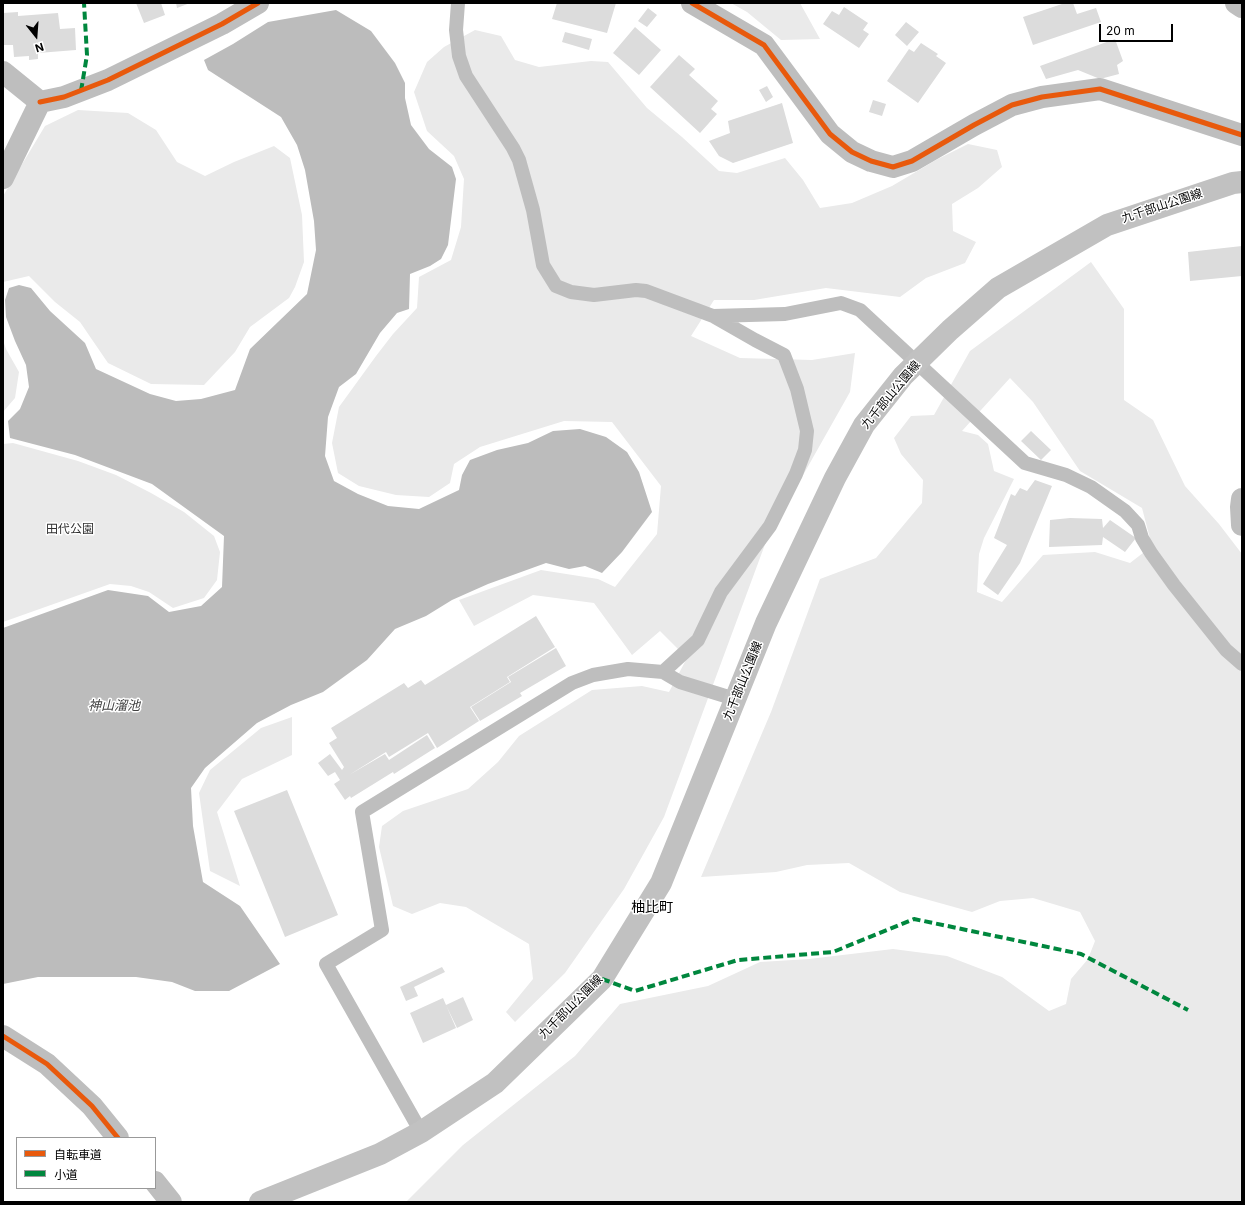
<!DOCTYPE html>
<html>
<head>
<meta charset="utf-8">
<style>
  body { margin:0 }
  #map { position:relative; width:1245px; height:1205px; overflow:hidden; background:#fff; font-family:Inter,"Noto Sans JP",sans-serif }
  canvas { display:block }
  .frame { position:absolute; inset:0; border:4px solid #000; pointer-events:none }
  .legend { position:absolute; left:16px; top:1137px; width:140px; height:52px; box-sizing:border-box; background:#fff; border:1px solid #999; margin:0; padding:5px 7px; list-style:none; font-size:12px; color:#000 }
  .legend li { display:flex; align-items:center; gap:8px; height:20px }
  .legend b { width:20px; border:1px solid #999 }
  .north { position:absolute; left:16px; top:16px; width:40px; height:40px; -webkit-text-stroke:3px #fff; paint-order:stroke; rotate:163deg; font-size:11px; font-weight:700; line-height:16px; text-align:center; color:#000 }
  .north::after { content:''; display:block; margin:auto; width:14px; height:18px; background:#000; clip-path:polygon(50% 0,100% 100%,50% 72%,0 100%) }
  .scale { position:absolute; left:1099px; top:24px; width:74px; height:18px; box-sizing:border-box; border:2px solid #000; border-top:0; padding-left:5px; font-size:12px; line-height:14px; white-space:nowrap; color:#000; -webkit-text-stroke:3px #fff; paint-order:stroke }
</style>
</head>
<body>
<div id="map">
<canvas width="1245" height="1205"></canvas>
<div class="frame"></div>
<ul class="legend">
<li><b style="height:5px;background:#e8590c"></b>自転車道</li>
<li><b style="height:5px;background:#00873e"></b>小道</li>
</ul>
<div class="north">N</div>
<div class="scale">20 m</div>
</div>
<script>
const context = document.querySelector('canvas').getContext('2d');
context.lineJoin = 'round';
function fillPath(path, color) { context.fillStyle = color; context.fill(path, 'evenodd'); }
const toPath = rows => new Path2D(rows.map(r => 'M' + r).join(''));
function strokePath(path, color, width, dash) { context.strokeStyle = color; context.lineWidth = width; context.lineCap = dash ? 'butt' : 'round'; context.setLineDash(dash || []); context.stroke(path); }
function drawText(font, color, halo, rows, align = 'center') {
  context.font = font + ' Inter,"Noto Sans JP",sans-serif'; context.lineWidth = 3; context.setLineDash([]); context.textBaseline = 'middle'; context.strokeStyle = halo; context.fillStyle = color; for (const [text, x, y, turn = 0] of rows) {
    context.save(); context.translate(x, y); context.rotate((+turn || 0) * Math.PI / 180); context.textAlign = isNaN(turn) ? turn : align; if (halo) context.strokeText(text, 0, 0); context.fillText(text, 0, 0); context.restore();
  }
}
fillPath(toPath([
  [731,3,800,3,820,39,781,40,747,12],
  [475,30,501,36,515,60,539,67,591,61,608,62,647,108,682,137,719,171,737,173,785,158,803,180,820,208,852,203,892,186,936,160,968,144,997,150,1002,167,978,188,952,204,953,231,976,242,965,263,926,278,900,297,826,288,754,300,714,300,691,336,740,358,812,360,855,353,850,392,767,539,664,817,624,889,565,973,515,1022,506,1012,533,979,529,944,466,907,440,903,412,914,393,906,379,847,382,826,403,811,468,789,498,762,519,736,592,690,642,686,669,692,687,658,660,631,632,655,594,603,533,595,474,626,459,600,541,570,598,579,615,587,657,534,661,486,612,422,564,421,480,447,454,464,450,483,429,497,396,495,359,486,338,473,332,443,339,407,376,356,393,334,417,308,419,277,451,260,461,227,464,179,454,156,427,131,414,92,427,62,444,47],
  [78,110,128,113,156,130,177,162,205,176,234,162,274,146,290,158,302,215,304,262,295,287,289,298,250,327,235,352,204,385,151,384,108,363,80,322,55,302,29,276,3,282,3,196,45,126],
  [1091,262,1124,309,1124,400,1153,420,1185,486,1219,524,1242,554,1242,1202,406,1202,463,1145,575,1056,620,1004,708,986,760,962,809,959,893,949,947,956,1002,977,1049,1011,1066,1004,1071,979,1088,959,1095,941,1080,912,1033,898,1000,901,972,912,900,892,849,863,807,865,776,872,701,877,771,712,820,579,876,558,922,503,923,480,901,454,894,438,911,416,934,415,970,351],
  [1010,378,1033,402,1080,471,1142,508,1152,546,1130,563,1095,552,1043,555,1002,602,977,592,979,554,984,538,1014,479,994,471,988,444,978,435,962,431],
  [3,340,6,349,19,372,15,398,3,412],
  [13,443,78,461,116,475,151,493,184,512,214,536,220,552,217,580,204,598,173,608,149,592,131,586,110,584,3,622,3,444],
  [292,717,292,755,242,779,217,812,240,886,210,871,199,793,210,770,261,728]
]), '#eaeaea');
fillPath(toPath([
  [336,10,371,31,395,63,405,83,405,98,411,125,429,149,452,167,456,179,448,245,441,259,430,266,410,274,409,309,397,313,380,333,356,374,339,387,328,417,325,456,334,481,358,494,388,506,419,509,459,490,462,475,470,460,497,450,528,443,553,431,580,429,606,437,627,452,639,472,652,512,622,552,602,573,585,566,569,569,546,563,488,584,452,600,426,616,395,629,367,660,323,692,291,705,257,723,205,768,191,788,193,826,203,882,240,906,280,964,229,991,195,991,172,982,136,977,38,977,3,984,3,628,108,590,148,596,169,612,201,606,222,587,224,536,152,484,75,455,10,438,8,421,20,409,29,387,26,365,15,341,6,317,5,300,9,288,19,285,31,288,50,311,85,343,96,369,150,394,176,401,201,399,235,390,250,349,307,294,316,250,314,221,305,170,297,145,281,117,208,70,204,60,233,44,268,22]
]), '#bcbcbc');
fillPath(toPath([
  [136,3,161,3,165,15,144,23],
  [176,3,190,3,177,8],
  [557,3,616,3,607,33,552,19],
  [1065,3,1073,3,1077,14,1096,8,1101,22,1033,45,1023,17],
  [844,7,868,23,863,30,869,34,859,48,823,24,832,11,839,15],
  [648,8,657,15,647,27,638,21],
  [18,12,18,16,58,13,60,29,75,28,76,50,38,53,38,59,29,60,29,56,14,57,13,45,3,45,3,13],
  [906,22,919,32,907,46,895,35],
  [635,27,661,50,639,75,613,53],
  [565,32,592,39,589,50,562,42],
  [1115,39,1123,61,1117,65,1119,74,1100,79,1078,70,1046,79,1040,66],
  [921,43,938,54,936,56,946,63,918,103,887,81,909,49,914,52],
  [679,55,695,69,689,75,718,101,711,109,717,114,700,133,650,87],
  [767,86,773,97,766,102,759,90],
  [873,100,886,104,882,116,869,112],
  [782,103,793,143,733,163,719,156,709,141,730,133,728,121],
  [1242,246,1242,276,1190,281,1188,252],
  [1031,431,1051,450,1041,460,1021,441],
  [1035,480,1052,486,1020,563,998,595,983,584,1007,545,994,538,1011,494,1015,496,1020,488,1027,491],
  [1070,518,1102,519,1103,528,1110,520,1136,538,1125,552,1103,537,1102,545,1049,547,1050,520],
  [536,616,555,647,507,677,510,682,470,707,479,721,437,748,428,733,389,757,386,752,349,775,385,754,389,760,427,735,435,748,394,774,393,772,351,798,350,796,345,800,334,784,340,780,335,772,328,776,318,763,330,754,342,770,344,767,329,743,337,738,331,728,404,683,408,688,421,680,425,685],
  [556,648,566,666,520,693,522,696,480,721,471,707,511,682,508,677],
  [287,790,338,915,285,937,234,811],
  [442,967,445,972,414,987,418,996,406,1001,400,987],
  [463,997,473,1020,457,1028,446,1005],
  [443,998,456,1028,423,1043,410,1013]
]), '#dcdcdc');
strokePath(toPath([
  [458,3,456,30,459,56,466,76,513,148,519,160,533,210,543,265,556,286,571,292,594,295,636,290,646,291,713,316,755,340,784,355,797,389,807,431,805,450,796,474,770,526,721,592,698,640,663,672],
  [713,316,785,314,841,303,860,310,1025,463,1066,475,1091,487,1125,511,1138,525,1142,538,1151,553,1174,585,1226,650,1242,664],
  [421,1132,326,964,382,930,362,812,572,683,593,675,628,669,663,672,680,682,735,699]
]), '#bebebe', 14);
strokePath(toPath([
  [692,3,764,45,830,134,852,152,871,161,893,167,912,161,974,125,1012,105,1042,97,1100,89,1242,135],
  [1236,3,1242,7],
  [3,72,40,102],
  [40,102,64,97,108,80,222,24,258,3],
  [3,178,40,102],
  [1242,499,1241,507,1242,525],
  [3,1036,47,1064,92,1106,118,1138],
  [155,1182,171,1202]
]), '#bebebe', 22);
strokePath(toPath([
  [260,1202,380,1154,421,1132,495,1083,602,979,661,883,766,623,835,478,864,425,903,376,950,330,998,288,1107,225,1233,183,1242,182]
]), '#c1c1c1', 22);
strokePath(toPath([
  [81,91,87,55,84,3],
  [602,979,635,991,738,960,833,952,914,919,1081,954,1188,1010]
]), '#00873e', 4, [8, 4]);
strokePath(toPath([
  [692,3,764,45,830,134,852,152,871,161,893,167,912,161,974,125,1012,105,1042,97,1100,89,1242,135],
  [40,102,64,97,108,80,222,24,258,3],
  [3,1036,47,1064,92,1106,118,1138]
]), '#e8590c', 5);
drawText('12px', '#000', '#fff', [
  ["九千部山公園線",1162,206,-18],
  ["九千部山公園線",891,395,-50],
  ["九千部山公園線",743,681,-68],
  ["九千部山公園線",571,1007,-45]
]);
drawText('12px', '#2f2f2f', '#fff', [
  ["田代公園",70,529]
]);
drawText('italic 13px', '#404040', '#fff', [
  ["神山溜池",114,706]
]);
drawText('14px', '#000', '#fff', [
  ["柚比町",652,908]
]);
</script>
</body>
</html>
